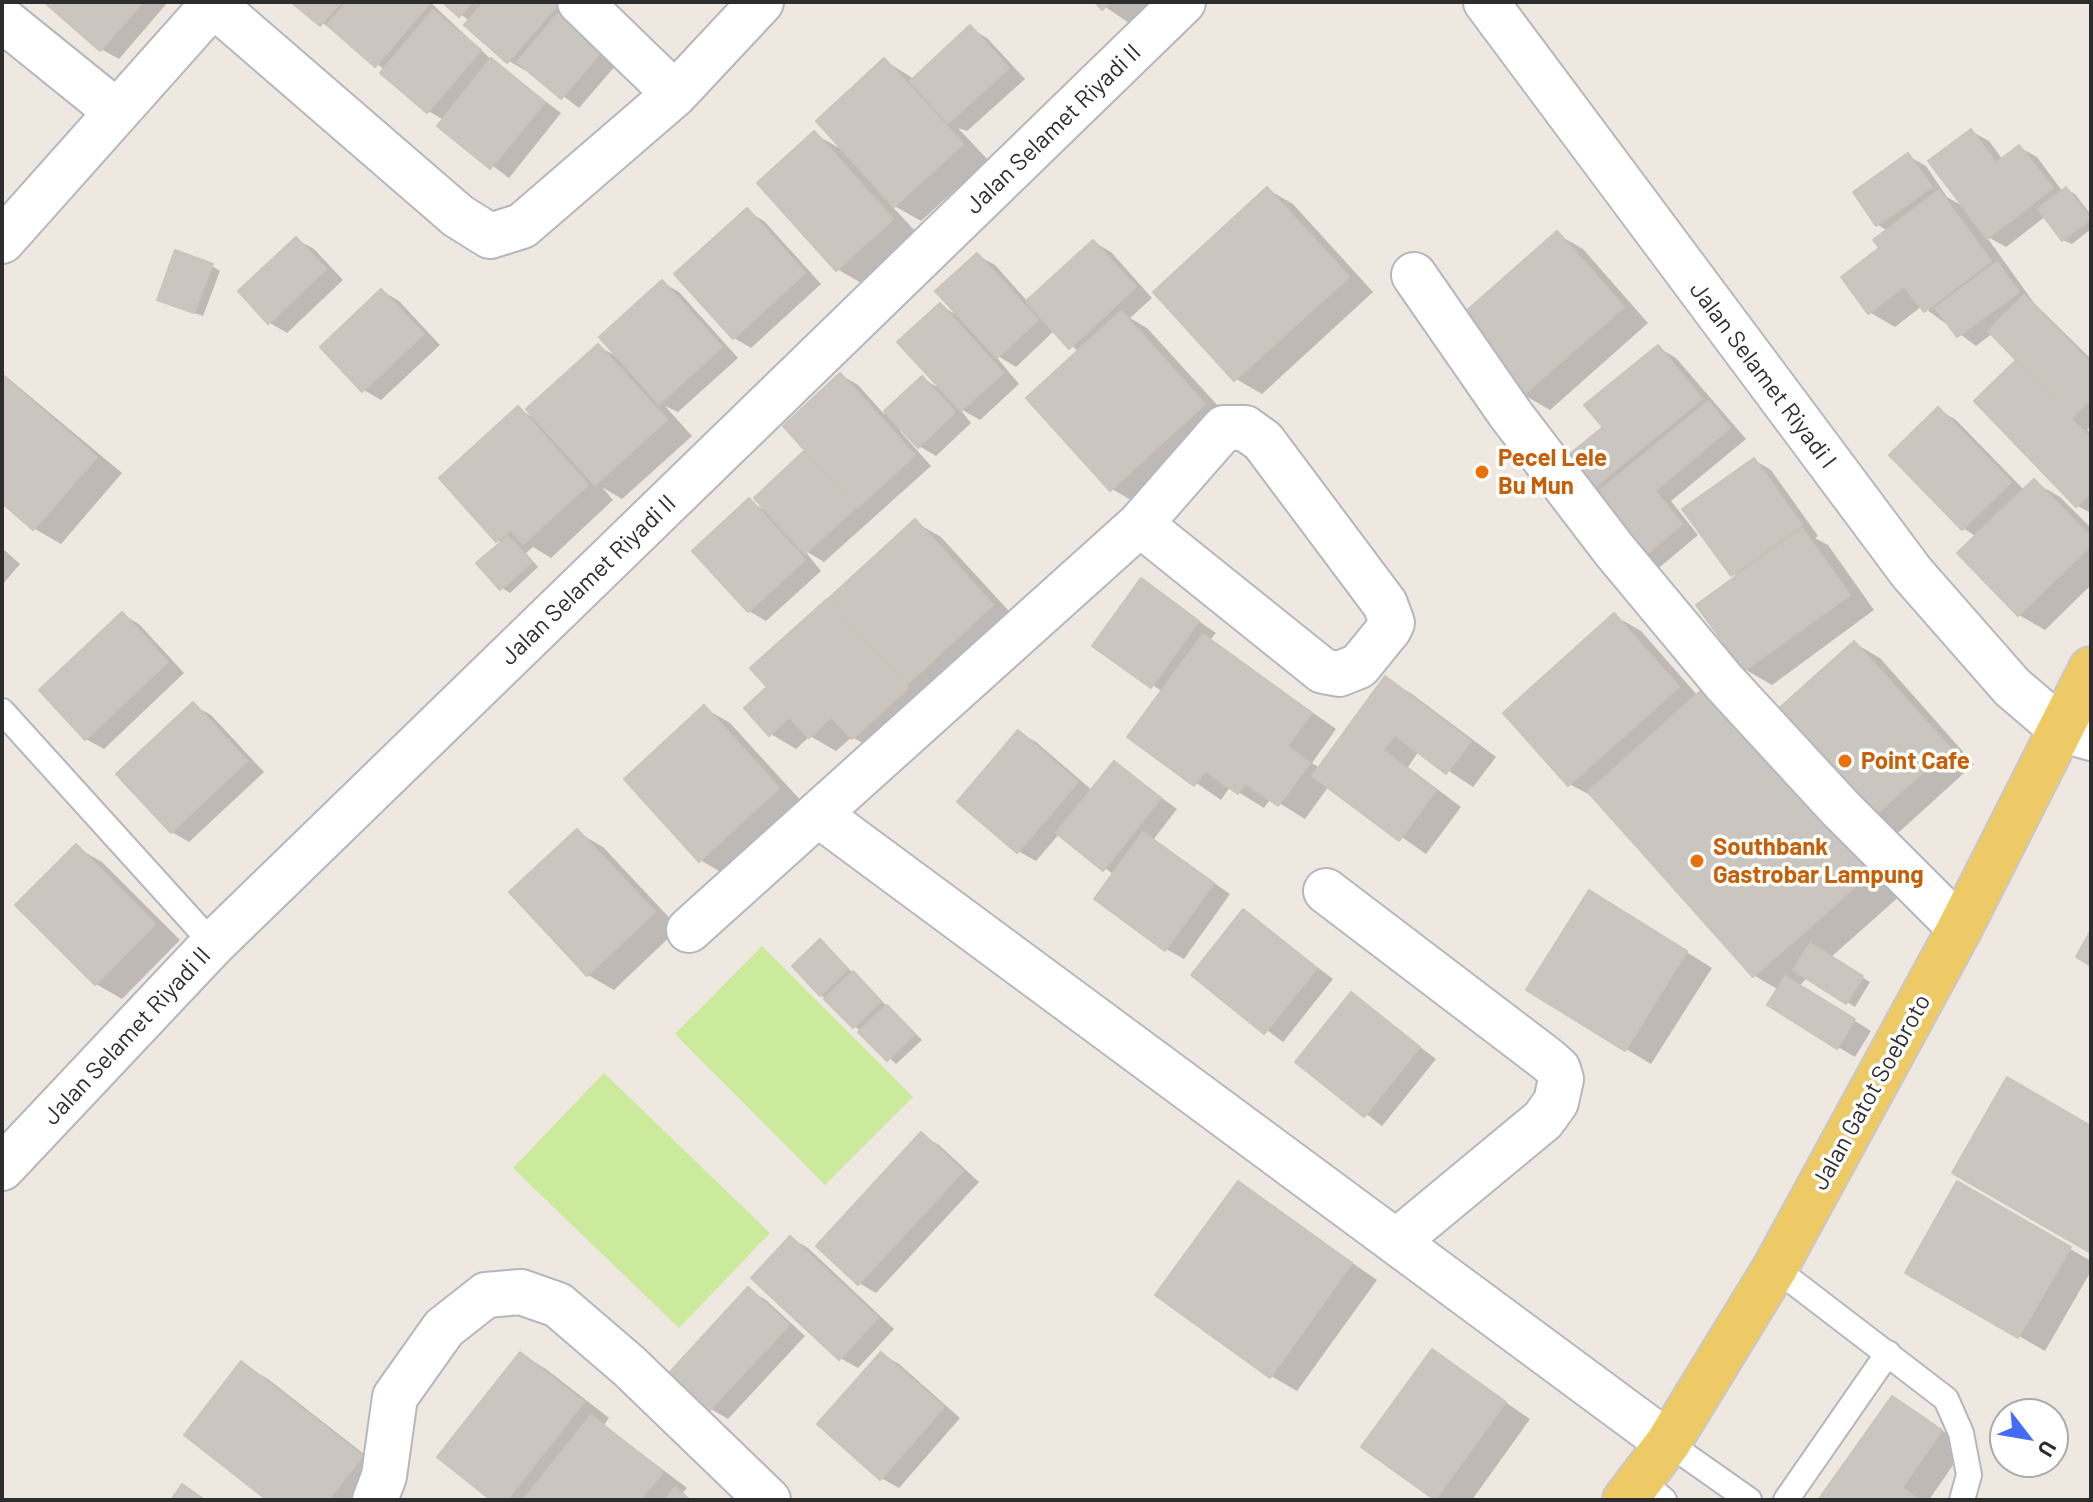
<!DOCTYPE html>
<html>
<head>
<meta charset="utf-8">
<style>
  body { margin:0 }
  #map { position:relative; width:2093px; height:1502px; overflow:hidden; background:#eee8e1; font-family:Barlow,sans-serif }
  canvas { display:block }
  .frame { position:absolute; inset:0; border:4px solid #2d2d2d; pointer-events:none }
  .north { position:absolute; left:1989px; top:1398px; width:80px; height:80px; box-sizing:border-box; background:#fff; border:2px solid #ababab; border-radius:50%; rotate:121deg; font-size:22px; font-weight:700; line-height:32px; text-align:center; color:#2d2d2d }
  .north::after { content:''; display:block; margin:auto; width:28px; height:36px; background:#466cf6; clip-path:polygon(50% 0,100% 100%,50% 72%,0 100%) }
</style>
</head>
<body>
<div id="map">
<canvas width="2093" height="1502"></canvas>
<div class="frame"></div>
<div class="north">U</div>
</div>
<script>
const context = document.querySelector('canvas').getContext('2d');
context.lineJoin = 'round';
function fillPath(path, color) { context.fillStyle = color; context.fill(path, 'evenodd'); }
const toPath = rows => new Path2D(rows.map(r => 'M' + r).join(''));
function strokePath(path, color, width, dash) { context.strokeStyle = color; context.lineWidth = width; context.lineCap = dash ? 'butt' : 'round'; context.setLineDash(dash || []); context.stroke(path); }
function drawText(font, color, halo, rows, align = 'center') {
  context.font = font + ' Barlow,sans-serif'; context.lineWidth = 7; context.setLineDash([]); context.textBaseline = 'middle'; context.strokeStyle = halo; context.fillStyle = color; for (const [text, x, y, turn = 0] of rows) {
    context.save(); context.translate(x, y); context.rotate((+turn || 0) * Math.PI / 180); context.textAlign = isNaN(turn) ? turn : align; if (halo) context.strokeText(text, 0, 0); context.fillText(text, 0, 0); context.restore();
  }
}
fillPath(toPath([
  [762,946,913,1097,825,1185,675,1034],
  [604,1073,770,1233,679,1328,513,1168]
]), '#cbea9b');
fillPath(toPath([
  [47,2,168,2,119,59,101,49],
  [295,2,430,2,495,63,561,113,509,178,440,126,444,120,428,111,385,70],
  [444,2,575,2,629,50,579,108,528,69,526,71,509,61,467,25,470,21],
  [1098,2,1153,2,1129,23],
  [970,28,987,38,1025,79,967,131,958,128,988,160,921,221,889,203,918,234,863,284,837,269,814,134,845,151,884,60,914,79],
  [1971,131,1989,141,2003,160,2019,147,2037,157,2063,192,2066,189,2075,194,2091,215,2091,229,2072,244,2063,240,2046,216,2006,247,1986,236,2034,303,2091,359,2091,426,2087,430,2091,433,2091,513,2078,506,1976,402,2019,360,1993,333,1976,346,1922,306,1895,327,1869,312,1888,231,1878,225,1908,156,1926,166,1947,197,1966,208],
  [1267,189,1293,204,1373,292,1262,394,1236,379],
  [747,211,764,221,821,284,751,348,734,338],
  [1557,234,1583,249,1648,323,1550,410,1524,395,1459,320],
  [296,239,314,249,343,280,287,333,270,323,240,291],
  [1094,242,1111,252,1152,298,1130,318,1147,328,1230,419,1138,504,1112,489,1079,352,1055,330,1016,367,993,353,1019,384,980,420,959,408,971,423,936,456,919,446,903,429,900,431,931,466,824,562,804,550,821,571,766,621,749,611,749,501,768,512,757,498,808,450,841,375,858,385,884,414,923,379,943,390,940,305,962,318,977,255,995,265,1028,302],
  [212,266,220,271,203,316,168,304],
  [662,282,679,292,738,358,678,412,665,406,692,436,622,499,602,487,613,500,551,558,533,547,526,553,538,567,510,593,502,588,503,543,498,540,519,409,536,419,598,346,621,359],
  [382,291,399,301,440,345,381,400,364,390],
  [1659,348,1676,358,1746,439,1671,501,1698,535,1660,567,1643,557,1587,493],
  [2,373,122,473,61,544,35,529,2,500],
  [1939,410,1956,420,2025,491,2034,482,2060,497,2091,528,2091,585,2045,630,2019,615,1977,537,1963,528],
  [1754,460,1771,470,1818,536,1815,538,1828,545,1874,610,1772,685,1746,670,1737,577,1685,509],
  [915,522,941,537,1018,621,935,698,922,690,933,704,879,752,852,737,836,751,810,736,796,749,771,734,770,687,827,601,840,608],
  [2,548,20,564,2,585],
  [1141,581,1216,633,1210,640,1336,729,1312,763,1320,768,1386,679,1412,694,1496,757,1473,787,1419,751,1408,767,1461,807,1426,854,1329,786,1305,819,1271,798,1264,808,1230,787,1221,800,1130,737,1163,692,1095,645],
  [122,614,139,624,184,673,104,749,86,739],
  [1615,616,1641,631,1698,696,1911,886,1830,958,1870,982,1855,1007,1808,977,1799,986,1871,1031,1855,1057,1838,1047,1779,990,1755,976,1596,798,1569,784],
  [1854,643,1880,658,1974,764,1898,833,1872,818],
  [193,705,211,715,264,772,189,842,172,832],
  [704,708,730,723,804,804,726,875,700,860],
  [1018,732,1036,742,1093,791,1115,764,1177,809,1153,840,1230,894,1184,959,1166,949,1114,875,1060,833,1036,861,1018,851],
  [577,832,603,847,679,928,614,990,588,975],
  [76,847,102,862,180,940,122,999,96,984],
  [1615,907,1712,968,1651,1064,1626,1049],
  [1244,912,1333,979,1283,1042,1194,975],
  [820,941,922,1040,896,1064,821,995],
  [1351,995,1436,1059,1382,1126,1298,1062],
  [2008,1080,2091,1128,2091,1251,1955,1172],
  [921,1135,939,1145,979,1182,876,1293,859,1283],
  [1239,1184,1377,1280,1297,1391,1271,1376],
  [1958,1184,2091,1261,2091,1271,2045,1351,1908,1272],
  [791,1238,808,1248,894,1329,858,1368,840,1358],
  [749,1290,766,1300,805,1336,728,1419,711,1409],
  [1432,1352,1530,1419,1472,1500,1438,1500,1364,1447],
  [521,1354,546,1369,609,1418,604,1425,687,1488,682,1494,692,1500,495,1500],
  [882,1354,899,1364,960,1418,899,1488,881,1478],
  [242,1364,268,1379,387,1472,366,1500,270,1500],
  [1892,1398,1966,1446,1929,1500,1820,1500]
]), '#0003');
const building = toPath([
  [44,2,143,2,100,51,44,2],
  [291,2,341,2,320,26,291,2],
  [347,2,427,2,429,4,375,67,327,25,347,2],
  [442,2,472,2,459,17,442,2],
  [484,2,560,2,507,63,464,25,484,2],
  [568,2,612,39,561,99,517,62,568,2],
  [1095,2,1111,2,1102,10,1095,2],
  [433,10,481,50,427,113,380,73,433,10],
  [970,25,1009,68,948,123,910,81,970,25],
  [491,58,545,102,490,169,437,126,491,58],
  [884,58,963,144,894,207,816,121,884,58],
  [1971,129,1996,163,2019,145,2053,188,1987,239,1928,161,1971,129],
  [814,131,893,219,836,271,757,183,814,131],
  [1908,153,1932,187,1876,226,1853,192,1908,153],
  [1267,187,1349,277,1234,381,1153,292,1267,187],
  [2066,187,2091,219,2062,241,2038,209,2066,187],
  [1939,190,1991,261,1924,312,1904,286,1868,314,1841,277,1879,248,1873,240,1939,190],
  [747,208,805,273,733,339,674,274,747,208],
  [1557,231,1624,307,1522,396,1456,320,1557,231],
  [296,237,326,269,268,324,238,291,296,237],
  [1093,240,1136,287,1069,349,1026,301,1093,240],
  [175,250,213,264,194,313,157,300,175,250],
  [977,253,1038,320,997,358,935,291,977,253],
  [1997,262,2019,292,1957,337,1935,308,1997,262],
  [662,280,722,347,659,404,599,337,662,280],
  [381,289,424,334,362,392,320,347,381,289],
  [2024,295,2091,364,2091,399,2072,418,1988,331,2024,295],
  [940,303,1003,373,961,411,897,342,940,303],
  [1121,311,1205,404,1110,491,1026,398,1121,311],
  [598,344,667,420,595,485,526,409,598,344],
  [1658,345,1702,399,1586,494,1560,462,1603,427,1584,405,1658,345],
  [2015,361,2091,439,2091,493,2076,507,1974,401,2015,361],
  [840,373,915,455,857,508,783,426,840,373],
  [2,375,97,457,33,530,2,503,2,375],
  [922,376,955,412,918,448,884,411,922,376],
  [1708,401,1730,428,1655,491,1682,524,1641,559,1591,498,1708,401],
  [518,406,588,485,523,544,511,530,496,542,439,478,518,406],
  [1938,407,2011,482,1962,530,1889,455,1938,407],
  [804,451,855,508,805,554,754,498,804,451],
  [1754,458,1802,525,1731,576,1682,509,1754,458],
  [2034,479,2091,538,2091,545,2018,616,1957,553,2034,479],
  [749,498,805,560,748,612,692,551,749,498],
  [915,519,993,605,907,684,829,598,915,519],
  [1802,528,1850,595,1744,671,1696,605,1802,528],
  [508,536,532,562,500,590,476,563,508,536],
  [1141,578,1199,621,1151,688,1092,646,1141,578],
  [827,599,908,688,852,739,831,717,809,738,789,717,769,736,744,708,767,687,750,668,827,599],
  [122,612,168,662,85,740,39,690,122,612],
  [1614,613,1679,687,1568,786,1503,713,1614,613],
  [1203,634,1312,713,1287,746,1310,763,1278,806,1245,783,1238,794,1205,771,1194,786,1127,737,1203,634],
  [1854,641,1950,748,1871,819,1776,711,1854,641],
  [1385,676,1471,741,1446,774,1395,735,1383,750,1436,790,1399,841,1312,776,1385,676],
  [1714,679,1879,866,1753,977,1588,792,1714,679],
  [193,702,247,761,171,833,116,774,193,702],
  [704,705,779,788,699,862,624,779,704,705],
  [1018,730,1078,782,1017,853,957,802,1018,730],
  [1114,761,1161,798,1103,871,1056,833,1114,761],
  [577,829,655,912,587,976,509,892,577,829],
  [1143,832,1214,883,1165,951,1094,899,1143,832],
  [76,844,155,924,95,985,15,905,76,844],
  [1589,890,1687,951,1625,1051,1526,990,1589,890],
  [1243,909,1317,968,1264,1034,1191,975,1243,909],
  [2091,930,2091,966,2076,957,2091,930],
  [820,939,848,969,820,996,792,966,820,939],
  [1810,943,1863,976,1846,1004,1793,970,1810,943],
  [853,971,881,1001,853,1028,824,999,853,971],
  [1785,976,1855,1019,1837,1049,1767,1005,1785,976],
  [1351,992,1420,1047,1364,1117,1295,1062,1351,992],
  [887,1005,915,1034,887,1061,858,1032,887,1005],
  [2007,1077,2091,1126,2089,1252,1952,1173,2007,1077],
  [921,1132,963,1171,858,1285,816,1246,921,1132],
  [1238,1181,1352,1263,1270,1378,1155,1295,1238,1181],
  [1957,1181,2071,1247,2018,1338,1905,1273,1957,1181],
  [790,1236,878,1318,839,1360,751,1278,790,1236],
  [748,1287,789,1325,709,1411,669,1373,748,1287],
  [1432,1349,1506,1402,1435,1500,1361,1447,1432,1349],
  [520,1352,584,1402,507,1500,491,1500,437,1457,520,1352],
  [881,1352,944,1407,880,1480,817,1424,881,1352],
  [241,1361,363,1456,328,1500,267,1500,184,1435,241,1361],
  [1892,1396,1942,1430,1902,1488,1919,1500,1818,1500,1892,1396],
  [591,1415,663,1472,640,1500,523,1500,591,1415],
  [182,1484,205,1500,171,1500,182,1484],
  [675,1487,690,1500,665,1500,675,1487]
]);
fillPath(building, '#cac6bf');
strokePath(building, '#cac4ba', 2);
const lane = toPath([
  [2,711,213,944],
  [1775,1268,1946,1399,1961,1433,1969,1475,1962,1500],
  [1668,1443,1749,1500],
  [1640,1480,1664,1500],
  [1786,1500,1888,1353]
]);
const street = toPath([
  [580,2,675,94],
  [213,4,458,216,490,236,522,226,675,94,761,2],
  [2,19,117,112],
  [2,241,215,2],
  [1414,275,1511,415,1615,551,1724,682,1840,808,1960,928],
  [2061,729,2091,738],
  [819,815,1668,1443],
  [1326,891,1548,1060,1558,1069,1561,1079,1556,1102,1543,1120,1397,1241],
  [689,930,1140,524,1224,428,1245,428,1263,441,1385,604,1392,623,1389,629,1359,666,1339,674,1323,671,1140,524],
  [2,1168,213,944,1183,2],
  [375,1500,384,1476,395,1397,444,1328,486,1295,521,1292,558,1305,629,1366,768,1500]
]);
const secondary = toPath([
  [1486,2,1912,573,2012,687,2061,729]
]);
const primary = toPath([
  [1625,1500,1668,1443,1775,1268,1960,928,2091,669]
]);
strokePath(lane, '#b4b7c0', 28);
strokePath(street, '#b4b7c0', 48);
strokePath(secondary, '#b4b7c0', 48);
strokePath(primary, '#c8c8c8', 48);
strokePath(lane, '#fff', 24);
strokePath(street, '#fff', 44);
strokePath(secondary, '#fff', 44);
strokePath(primary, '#eeca66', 44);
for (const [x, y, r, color] of [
  [1482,472,8,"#e8710a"],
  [1845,761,8,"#e8710a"],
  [1697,861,8,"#e8710a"]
]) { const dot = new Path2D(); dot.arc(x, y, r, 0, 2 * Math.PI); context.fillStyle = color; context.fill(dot); strokePath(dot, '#fff', 3); }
drawText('24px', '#2d2d2d', '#fff', [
  ["Jalan Selamet Riyadi II",1053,129,-44],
  ["Jalan Selamet Riyadi I",1763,375,53],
  ["Jalan Selamet Riyadi II",588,580,-44],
  ["Jalan Selamet Riyadi II",127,1036,-47],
  ["Jalan Gatot Soebroto",1871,1092,-61]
]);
drawText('bold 24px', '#c56008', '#fff', [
  ["Pecel Lele",1498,458],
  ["Bu Mun",1498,486],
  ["Point Cafe",1861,761],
  ["Southbank",1713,847],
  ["Gastrobar Lampung",1713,875]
], 'left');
</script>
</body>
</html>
